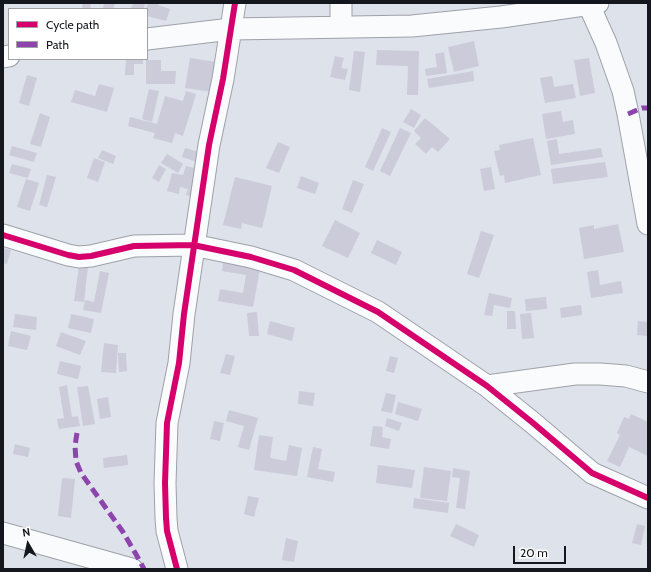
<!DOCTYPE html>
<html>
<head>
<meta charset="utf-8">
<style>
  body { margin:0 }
  #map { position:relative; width:651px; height:572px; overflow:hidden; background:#dee2eb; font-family:Cabin,sans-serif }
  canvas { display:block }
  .frame { position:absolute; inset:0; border:4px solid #14171d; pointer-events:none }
  .legend { position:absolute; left:8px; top:8px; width:140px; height:52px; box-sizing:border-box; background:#fff; border:1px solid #a1a2a5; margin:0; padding:5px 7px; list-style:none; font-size:12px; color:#14171d }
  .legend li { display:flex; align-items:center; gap:8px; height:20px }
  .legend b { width:20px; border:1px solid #a1a2a5 }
  .north { position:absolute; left:8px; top:524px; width:40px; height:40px; -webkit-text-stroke:3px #fff; paint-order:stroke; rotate:351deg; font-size:11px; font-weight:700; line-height:16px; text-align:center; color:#14171d }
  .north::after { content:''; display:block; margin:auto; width:14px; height:18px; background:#14171d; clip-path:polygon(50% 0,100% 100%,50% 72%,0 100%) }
  .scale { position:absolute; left:513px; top:546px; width:53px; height:18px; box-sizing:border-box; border:2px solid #14171d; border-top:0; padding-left:5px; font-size:12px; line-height:14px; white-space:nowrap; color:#14171d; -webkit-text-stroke:3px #fff; paint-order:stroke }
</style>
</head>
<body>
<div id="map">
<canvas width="651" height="572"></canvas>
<div class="frame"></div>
<ul class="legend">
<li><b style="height:5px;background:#d6006c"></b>Cycle path</li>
<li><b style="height:5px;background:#8e44ad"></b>Path</li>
</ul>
<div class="north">N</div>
<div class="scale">20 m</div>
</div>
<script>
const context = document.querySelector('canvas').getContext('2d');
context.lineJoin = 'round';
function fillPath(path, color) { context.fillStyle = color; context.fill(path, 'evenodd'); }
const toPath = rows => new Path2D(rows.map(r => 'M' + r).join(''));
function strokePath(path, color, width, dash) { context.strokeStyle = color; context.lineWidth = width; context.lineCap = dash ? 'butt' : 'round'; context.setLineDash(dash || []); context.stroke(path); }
fillPath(toPath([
  [83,3,91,3,90,9,82,9],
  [104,3,115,3,113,9,103,9],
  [133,3,145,3,144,9,131,9],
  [148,3,159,3,158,5,170,9,166,21,147,16,146,9],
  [474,41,479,66,454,72,448,47],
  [377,50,419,51,418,95,407,95,408,66,376,65],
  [354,51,365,52,360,92,349,90],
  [444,52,447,73,426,76,425,69,437,67,435,54],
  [335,56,344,58,341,68,348,69,345,80,330,77],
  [190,58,216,62,212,92,185,88],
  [589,58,595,93,580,96,574,60],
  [126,59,143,59,143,64,134,64,134,75,125,75],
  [146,60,161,60,161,71,176,71,175,84,146,84],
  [473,71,474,81,429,88,427,79],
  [27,75,37,78,29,106,19,103],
  [552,76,554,87,573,84,576,98,545,103,540,78],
  [99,84,114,88,107,112,71,102,75,90,95,96],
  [149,89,159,91,152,122,142,119],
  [186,91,196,94,183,136,175,133,172,143,153,138,155,133,128,126,130,117,157,124,165,96,183,101],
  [411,109,421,115,414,128,403,122],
  [561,111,563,122,573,120,575,134,546,139,542,114],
  [40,113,50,117,41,147,30,144],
  [425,118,450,139,438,152,432,147,426,154,415,144,421,138,414,131],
  [382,128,391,132,373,171,365,167],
  [400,128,411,133,390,176,380,171],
  [533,138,541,175,505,183,504,175,500,176,494,151,500,150,499,145],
  [557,139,559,154,601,148,603,157,551,165,547,141],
  [278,142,290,147,279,173,266,168],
  [12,146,37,153,34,162,9,155],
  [185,148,206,154,203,164,182,157],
  [102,150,116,156,113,164,98,158],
  [167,154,183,164,178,173,161,163],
  [94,158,105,162,98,182,87,178],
  [605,162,608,177,553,184,551,169],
  [12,164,31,169,28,178,9,173],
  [159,165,166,169,159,182,152,178],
  [186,166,202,170,195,198,186,195,188,189,180,187,179,194,167,191,172,173,183,175],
  [491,167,495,189,484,191,480,169],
  [47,175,56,177,47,207,39,205],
  [301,176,319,183,315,194,297,188],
  [235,177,272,186,262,228,242,223,241,229,223,225],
  [26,179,39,183,30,211,17,207],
  [353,180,364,184,352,213,342,209],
  [335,220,360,233,348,258,322,246],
  [618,224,624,252,584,259,579,228,594,225,594,229],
  [481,231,494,235,479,278,467,274],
  [377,240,402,252,396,265,371,253],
  [3,248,11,250,7,264,3,263],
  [223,263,260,269,253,307,218,301,220,289,243,293,246,275,222,271],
  [79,266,88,267,84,302,74,301],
  [598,270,600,285,621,281,623,293,591,298,587,272],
  [100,271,109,273,101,313,83,310,85,300,94,302],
  [489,293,512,298,510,308,494,305,492,316,484,315],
  [546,297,547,309,526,311,525,299],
  [581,305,582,315,561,318,560,308],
  [507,311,515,311,516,329,507,329],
  [257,312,259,336,249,336,247,313],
  [531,313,534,338,522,339,520,314],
  [15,314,37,317,36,330,13,327],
  [71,314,94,319,91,333,68,328],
  [270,321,295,328,292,341,267,334],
  [638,321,648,322,648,336,637,335],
  [11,331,31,336,27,350,8,346],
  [61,332,86,341,80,355,56,346],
  [104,343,118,345,116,373,101,372],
  [118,353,126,353,127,371,119,372],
  [226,354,235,356,230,375,220,373],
  [390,356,398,358,394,373,386,371],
  [60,361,81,366,78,379,57,374],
  [67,385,72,417,78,416,80,426,59,429,57,419,64,418,59,387],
  [88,386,95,424,83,426,77,387],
  [299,391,315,393,313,406,298,404],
  [386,393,396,395,392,413,381,411],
  [108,397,111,417,100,419,97,399],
  [398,402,422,409,418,421,395,414],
  [229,410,258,418,249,450,238,447,244,426,226,421],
  [631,414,648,422,648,456,629,447,620,467,607,461,620,435,617,433,624,417,629,419],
  [387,418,402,423,399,431,385,426],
  [214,421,224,423,220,441,210,439],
  [373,426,383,427,382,437,391,439,389,449,370,446],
  [259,435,273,437,270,458,286,461,289,445,302,448,297,476,254,470],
  [15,444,30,448,28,457,13,454],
  [313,447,322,449,318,469,335,472,333,482,307,477],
  [127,455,128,465,104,468,103,458],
  [378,465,415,470,412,488,376,483],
  [424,467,451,471,447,501,420,498],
  [453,468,470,471,465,509,456,508,460,478,452,477],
  [62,478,75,479,71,518,58,516],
  [248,496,259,498,254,517,244,514],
  [414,498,449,503,448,513,413,508],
  [456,524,479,535,474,547,450,536],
  [637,524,645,526,641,545,632,543],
  [286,538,298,541,294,562,282,560]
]), '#cbcbda');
const minor = toPath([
  [588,3,606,43,623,91,628,114,648,224],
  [341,27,341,3],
  [147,39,231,29,412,26,501,17,598,3],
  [3,57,9,56],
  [3,235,68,255,79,257,91,256,134,246,193,245,251,257,294,270,378,312,487,386,533,423,592,473,648,498],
  [487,386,575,374,600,374,626,376,648,382],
  [3,533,132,569],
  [177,569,167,531,166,518,165,483,167,423,179,363,184,314,209,145,223,79,235,3]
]);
strokePath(minor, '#9ea1a8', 23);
strokePath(minor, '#fafbfc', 21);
strokePath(toPath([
  [628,114,642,108,648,108],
  [77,433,75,446,76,461,81,473,123,532,137,556,144,569]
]), '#8e44ad', 5, [10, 5]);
strokePath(toPath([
  [3,235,68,255,79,257,91,256,134,246,193,245,251,257,294,270,378,312,487,386,533,423,592,473,648,498],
  [177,569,167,531,166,518,165,483,167,423,179,363,184,314,209,145,223,79,235,3]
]), '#d6006c', 6);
</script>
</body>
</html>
